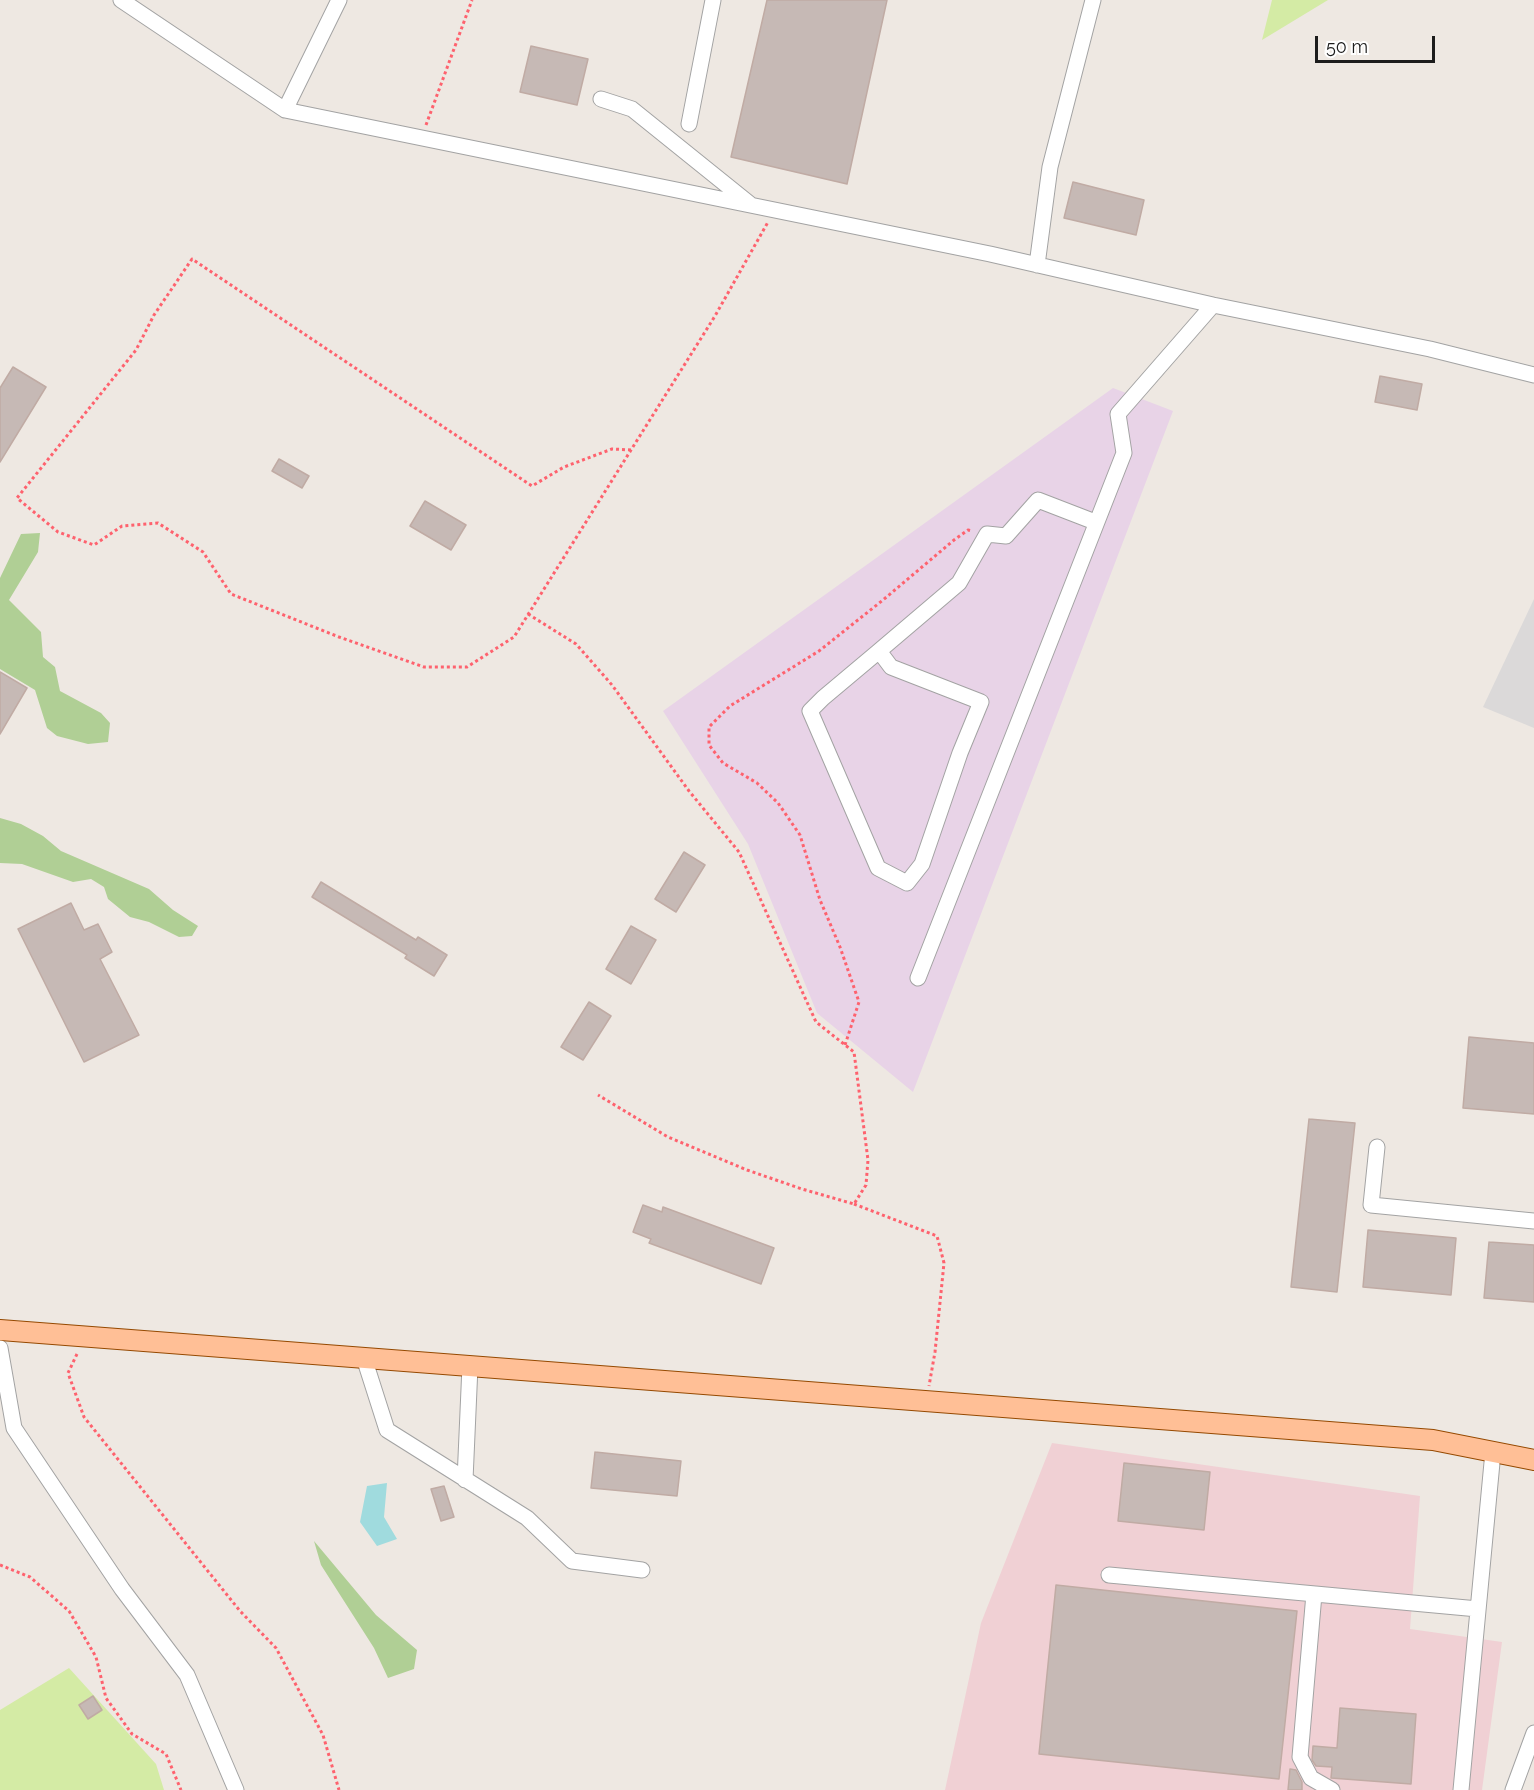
<!DOCTYPE html>
<html>
<head>
<meta charset="utf-8">
<style>
  body { margin:0 }
  #map { position:relative; width:1534px; height:1790px; overflow:hidden; background:#eee8e2; font-family:Raleway,sans-serif }
  canvas { display:block }
  .scale { position:absolute; left:1315px; top:36px; width:120px; height:27px; box-sizing:border-box; border:3px solid #1c1c1c; border-top:0; padding-left:8px; font-size:18px; line-height:21px; white-space:nowrap; color:#1c1c1c; -webkit-text-stroke:4px #fff; paint-order:stroke }
</style>
</head>
<body>
<div id="map">
<canvas width="1534" height="1790"></canvas>
<div class="scale">50 m</div>
</div>
<script>
const context = document.querySelector('canvas').getContext('2d');
context.lineJoin = 'round';
function fillPath(path, color) { context.fillStyle = color; context.fill(path, 'evenodd'); }
const toPath = rows => new Path2D(rows.map(r => 'M' + r).join(''));
function strokePath(path, color, width, dash) { context.strokeStyle = color; context.lineWidth = width; context.lineCap = dash ? 'butt' : 'round'; context.setLineDash(dash || []); context.stroke(path); }
fillPath(toPath([
  [1534,599,1534,728,1483,707]
]), '#dbd9d9');
fillPath(toPath([
  [1052,1443,1420,1496,1410,1629,1502,1642,1482,1790,945,1790,981,1623]
]), '#f0d0d4');
fillPath(toPath([
  [1113,388,1173,411,913,1092,817,1013,748,844,663,711]
]), '#e8d3e7');
fillPath(toPath([
  [1272,0,1328,0,1262,40],
  [69,1668,156,1764,164,1790,0,1790,0,1710]
]), '#d4eba5');
fillPath(toPath([
  [40,533,38,552,9,600,41,632,43,657,55,667,60,691,101,713,110,723,108,742,88,744,57,736,47,728,35,690,0,669,0,578,21,534],
  [0,818,21,824,43,836,61,851,149,889,173,910,198,926,192,936,179,937,149,922,130,917,108,899,104,887,91,879,73,882,22,864,0,863],
  [314,1541,376,1615,417,1650,414,1669,388,1678,374,1648,321,1565]
]), '#b0cf95');
fillPath(toPath([
  [387,1483,384,1517,397,1539,377,1546,360,1522,367,1486]
]), '#a0dbde');
const building = toPath([
  [767,0,887,0,847,184,731,157,767,0],
  [531,46,588,59,577,105,520,92,531,46],
  [1073,182,1144,200,1136,235,1064,218,1073,182],
  [13,367,46,387,0,462,0,388,13,367],
  [1380,376,1422,384,1417,410,1375,402,1380,376],
  [279,459,309,476,302,488,272,471,279,459],
  [425,501,466,525,451,550,410,526,425,501],
  [0,672,27,688,0,734,0,672],
  [684,852,705,865,676,912,655,899,684,852],
  [321,882,416,940,418,937,447,955,434,976,405,958,407,955,312,897,321,882],
  [71,903,84,930,98,924,112,952,100,959,139,1035,84,1062,18,929,71,903],
  [631,926,656,940,631,984,606,969,631,926],
  [589,1002,611,1016,583,1060,561,1047,589,1002],
  [1469,1037,1534,1043,1534,1114,1463,1108,1469,1037],
  [1309,1119,1355,1123,1337,1292,1291,1287,1309,1119],
  [643,1205,662,1212,663,1207,774,1248,761,1284,649,1243,651,1239,633,1232,643,1205],
  [1368,1230,1456,1238,1451,1295,1363,1287,1368,1230],
  [1489,1242,1534,1245,1534,1302,1484,1298,1489,1242],
  [595,1452,681,1461,677,1496,591,1488,595,1452],
  [1124,1463,1210,1472,1204,1530,1118,1521,1124,1463],
  [444,1486,454,1517,441,1521,431,1489,444,1486],
  [1056,1585,1297,1611,1279,1779,1039,1754,1056,1585],
  [93,1696,102,1710,88,1719,79,1705,93,1696],
  [1340,1708,1416,1714,1411,1784,1331,1778,1332,1767,1316,1766,1312,1760,1313,1746,1337,1748,1340,1708],
  [1290,1769,1296,1770,1302,1782,1302,1790,1288,1790,1290,1769]
]);
fillPath(building, '#c6b9b5');
strokePath(building, '#c0aba4', 1.5);
const minor = toPath([
  [121,0,285,110,990,254,1213,305,1430,349,1534,375],
  [601,99,632,109,750,204],
  [285,110,339,0],
  [689,124,713,0],
  [1037,265,1050,167,1093,0],
  [879,651,823,698,810,711,878,868,907,883,922,864,960,753,981,702,891,667,879,651,959,583,987,534,1006,536,1038,500,1095,522],
  [918,978,1124,453,1118,414,1213,305],
  [1377,1147,1371,1205,1534,1221],
  [0,1348,14,1428,122,1589,187,1675,236,1790],
  [364,1358,387,1430,527,1518,572,1561,642,1570],
  [465,1480,470,1366],
  [1109,1575,1478,1609],
  [1314,1594,1300,1757,1311,1778,1332,1790],
  [1461,1790,1493,1452],
  [1513,1790,1534,1733]
]);
const major = toPath([
  [0,1330,1433,1440,1534,1460]
]);
strokePath(minor, '#a3a3a3', 17);
strokePath(major, '#954900', 22);
strokePath(toPath([
  [426,125,472,0],
  [631,450,612,449,564,467,532,486,192,259,154,315,136,350,17,498,58,532,94,545,122,526,158,523,203,552,231,594,339,637,424,667,467,667,514,637,631,450,715,316,768,222],
  [528,614,576,644,612,685,689,791,739,852,816,1022,854,1052,868,1160,866,1185,854,1204,802,1189,747,1170,668,1137,598,1095],
  [845,1045,859,1002,840,947,820,900,800,835,778,803,757,783,723,763,709,745,709,727,730,706,819,651,883,600,954,540,968,530,972,531],
  [854,1204,937,1236,944,1263,935,1352,929,1386],
  [77,1354,68,1373,84,1417,240,1611,276,1648,323,1735,339,1790],
  [0,1565,30,1577,69,1611,96,1657,106,1698,132,1734,166,1754,181,1790]
]), '#fe626e', 3, [3, 3]);
strokePath(minor, '#fff', 15);
strokePath(major, '#ffbf96', 20);
</script>
</body>
</html>
